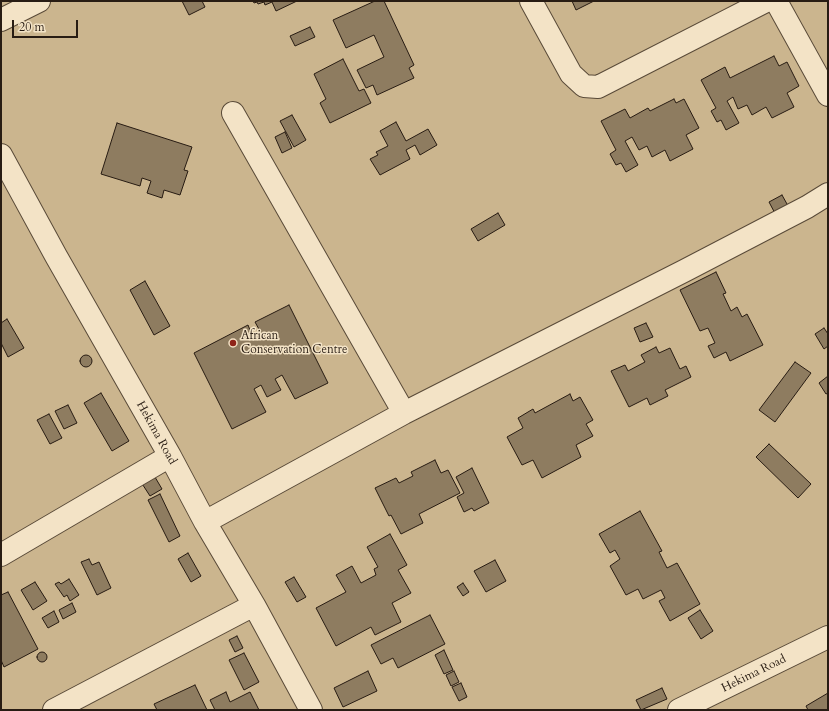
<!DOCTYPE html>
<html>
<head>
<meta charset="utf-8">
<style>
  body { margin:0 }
  #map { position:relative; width:829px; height:711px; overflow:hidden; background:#ecd4a7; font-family:Cardo,serif }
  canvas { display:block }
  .frame { position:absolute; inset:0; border:2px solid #281c13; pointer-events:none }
  .scale { position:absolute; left:12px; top:20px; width:66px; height:18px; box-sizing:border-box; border:2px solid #281c13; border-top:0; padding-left:5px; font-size:12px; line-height:14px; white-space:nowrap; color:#281c13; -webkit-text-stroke:3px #f3e3c6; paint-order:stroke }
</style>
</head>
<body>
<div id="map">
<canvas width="829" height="711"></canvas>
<div class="frame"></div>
<div class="scale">20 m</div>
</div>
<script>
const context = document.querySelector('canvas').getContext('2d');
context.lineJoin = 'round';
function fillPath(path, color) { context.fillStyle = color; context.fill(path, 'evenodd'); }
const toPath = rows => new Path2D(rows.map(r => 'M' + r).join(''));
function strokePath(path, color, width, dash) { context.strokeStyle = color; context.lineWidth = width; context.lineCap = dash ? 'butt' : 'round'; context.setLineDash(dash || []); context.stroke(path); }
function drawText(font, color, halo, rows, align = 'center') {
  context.font = font + ' Cardo,serif'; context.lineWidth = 3; context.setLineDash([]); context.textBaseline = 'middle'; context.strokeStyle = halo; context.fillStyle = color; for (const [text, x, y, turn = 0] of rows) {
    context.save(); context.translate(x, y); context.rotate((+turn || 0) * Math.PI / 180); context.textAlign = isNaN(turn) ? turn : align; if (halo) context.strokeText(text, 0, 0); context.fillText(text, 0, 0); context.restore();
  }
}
fillPath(toPath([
  [1,1,828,1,828,710,1,710]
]), '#cbb58e');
const building = toPath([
  [182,1,202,1,205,7,189,15,182,1],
  [253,1,297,1,276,11,272,2,265,5,264,2,258,4,257,2,254,3,253,1],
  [375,1,384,1,414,65,409,68,414,78,377,95,373,85,366,88,357,70,384,57,374,35,346,48,333,20,375,1],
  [572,1,594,1,576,10,572,1],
  [310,27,315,37,295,46,290,36,310,27],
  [774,56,779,66,787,62,799,86,787,93,794,107,772,118,766,107,752,115,747,105,738,109,733,97,727,101,739,123,726,130,721,120,717,122,711,111,716,108,701,80,725,67,730,78,774,56],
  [343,59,359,91,364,89,371,103,330,123,320,103,326,99,314,74,343,59],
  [674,99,676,103,684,99,699,128,686,135,693,149,670,161,665,150,652,157,647,146,639,150,632,137,625,141,638,165,626,172,621,163,616,165,610,154,616,150,601,121,625,109,630,118,648,108,650,111,674,99],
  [292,115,306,140,294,147,280,121,292,115],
  [396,122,406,141,428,129,437,145,420,155,415,145,406,150,410,159,380,175,370,159,378,155,376,152,388,146,380,131,396,122],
  [117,123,192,147,184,170,188,171,180,195,164,190,162,198,147,193,151,181,142,178,140,186,101,174,117,123],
  [285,132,292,148,282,153,275,137,285,132],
  [782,195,792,213,778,219,769,202,782,195],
  [498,213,505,225,478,241,471,229,498,213],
  [716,272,726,293,723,294,731,311,737,307,742,317,747,314,763,345,730,361,726,352,714,358,708,346,715,343,708,328,700,331,680,290,716,272],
  [145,281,170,326,154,335,130,290,145,281],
  [289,305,328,383,295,399,282,375,275,379,281,390,267,397,261,385,254,389,266,412,232,429,194,353,248,325,252,335,260,331,255,322,289,305],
  [7,319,24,348,8,357,1,343,1,323,7,319],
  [646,323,653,337,640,342,634,328,646,323],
  [824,328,828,334,828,346,824,349,815,334,824,328],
  [656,347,659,353,670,348,680,369,686,366,691,377,665,390,668,396,650,405,647,398,629,407,611,371,625,365,628,371,645,362,641,355,656,347],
  '80 361a6 6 0 1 1 12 0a6 6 0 1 1-12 0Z',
  [795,362,811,373,775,422,759,410,795,362],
  [828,376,828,393,826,394,819,383,828,376],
  [101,393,129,441,112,451,84,403,101,393],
  [570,394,573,401,580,397,593,420,586,424,593,436,576,445,581,457,542,478,533,460,522,465,507,437,523,428,518,418,533,409,535,413,570,394],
  [68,405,77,423,64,429,55,411,68,405],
  [49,414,62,438,50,444,37,420,49,414],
  [769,444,811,484,798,498,756,457,769,444],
  [435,460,441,473,448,470,460,493,419,514,423,523,401,534,391,515,389,516,375,488,396,478,399,483,413,476,411,472,435,460],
  [472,468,489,503,474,511,472,508,464,512,457,497,464,493,456,477,472,468],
  [152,472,162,489,150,496,139,479,152,472],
  [160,494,180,536,169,542,148,500,160,494],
  [640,511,662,551,659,552,667,568,677,563,700,604,670,621,659,601,665,598,661,590,643,599,638,589,626,595,610,566,620,559,615,550,610,553,599,534,640,511],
  [390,534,407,565,398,570,411,593,392,603,401,622,375,635,371,627,336,646,316,608,346,592,336,575,352,566,361,583,376,575,374,569,378,567,367,547,390,534],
  [188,553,201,576,191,582,178,559,188,553],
  [89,559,92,565,99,562,111,588,97,595,81,562,89,559],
  [495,560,506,581,486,592,474,571,495,560],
  [294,577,306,597,297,602,285,582,294,577],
  [69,579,79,595,70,601,67,595,64,597,55,584,59,582,61,584,69,579],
  [35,582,47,601,33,610,21,590,35,582],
  [463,583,469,592,463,596,457,587,463,583],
  [8,592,38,649,4,667,1,660,1,595,8,592],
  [72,603,76,612,63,619,59,610,72,603],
  [700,610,713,631,701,639,688,618,700,610],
  [54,611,59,622,48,628,42,618,54,611],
  [430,615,445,644,398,668,393,658,381,664,371,645,430,615],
  [237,636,243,648,235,652,229,640,237,636],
  [444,650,453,670,444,674,435,655,444,650],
  '37 657a5 5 0 1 1 10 0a5 5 0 1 1-10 0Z',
  [244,653,259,682,244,690,229,660,244,653],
  [368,671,377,691,343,707,334,688,368,671],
  [454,671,459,682,451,686,446,675,454,671],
  [461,683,467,697,459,701,452,687,461,683],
  [195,685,207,710,157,710,154,704,195,685],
  [662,688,667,699,641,710,636,700,662,688],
  [226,692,230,702,250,692,259,710,215,710,210,700,226,692],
  [828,693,828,710,808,710,806,706,828,693]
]);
fillPath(building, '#8e7c60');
strokePath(building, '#281c13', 1);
const minor = toPath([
  [531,1,571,74,584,86,598,87,766,1],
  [776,1,828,95],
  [1,20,39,1],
  [233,113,404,413],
  [1,155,56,256,170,456,205,522,254,605,311,710],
  [205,522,404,413,684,271,807,207,828,194],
  [1,555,170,456],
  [54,710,254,605],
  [679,710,828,637]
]);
strokePath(minor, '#594a38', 24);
strokePath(minor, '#f3e3c6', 22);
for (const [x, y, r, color] of [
  [233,343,4,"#8f2418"]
]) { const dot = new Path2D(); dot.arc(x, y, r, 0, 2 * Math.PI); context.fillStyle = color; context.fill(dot); strokePath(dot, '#f3e3c6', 1.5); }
drawText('12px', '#281c13', '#f3e3c6', [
  ["African",241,336],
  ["Conservation Centre",241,350]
], 'left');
drawText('12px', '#281c13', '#f3e3c6', [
  ["Hekima Road",156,433,61],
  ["Hekima Road",754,674,-26]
]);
</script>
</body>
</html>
